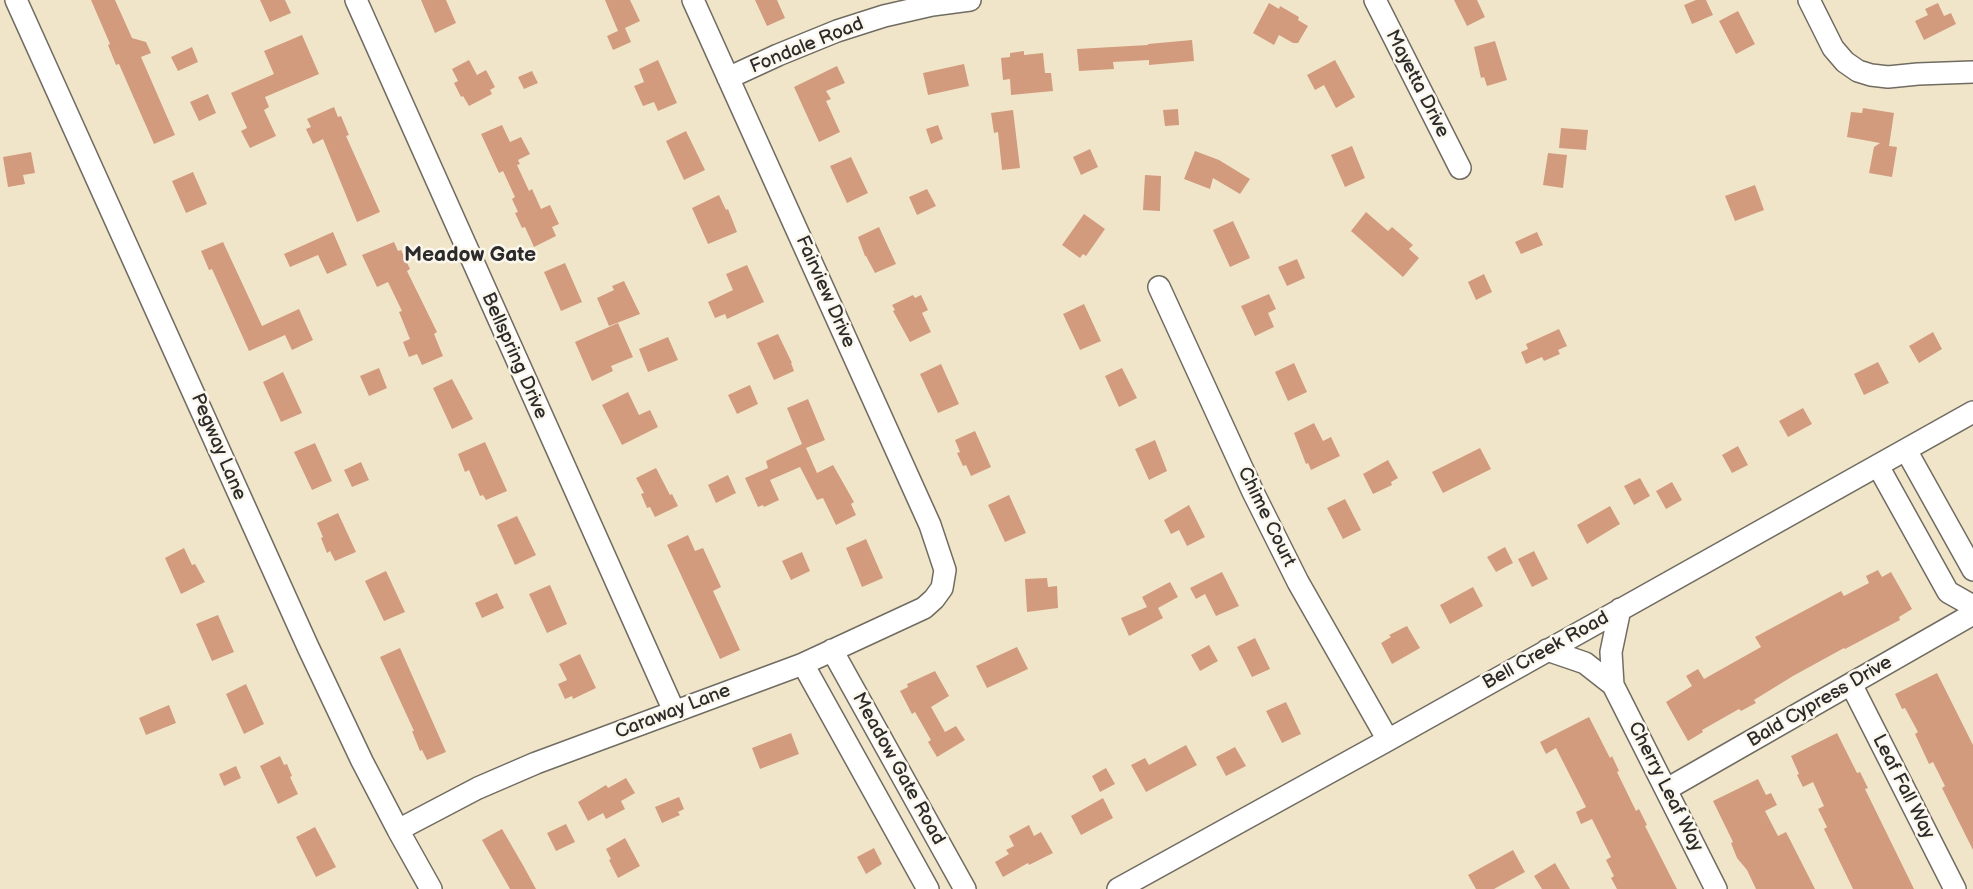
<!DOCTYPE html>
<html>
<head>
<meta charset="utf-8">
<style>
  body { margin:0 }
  canvas { display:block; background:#f1e5c9 }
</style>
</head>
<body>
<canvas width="1973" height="889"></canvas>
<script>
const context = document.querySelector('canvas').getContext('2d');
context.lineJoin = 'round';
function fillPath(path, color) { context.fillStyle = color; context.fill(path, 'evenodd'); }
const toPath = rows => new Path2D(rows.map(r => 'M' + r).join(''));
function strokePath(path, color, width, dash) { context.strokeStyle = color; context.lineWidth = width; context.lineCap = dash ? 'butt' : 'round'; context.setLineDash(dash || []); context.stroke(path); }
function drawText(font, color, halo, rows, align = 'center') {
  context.font = font + ' "Balsamiq Sans",sans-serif'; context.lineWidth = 5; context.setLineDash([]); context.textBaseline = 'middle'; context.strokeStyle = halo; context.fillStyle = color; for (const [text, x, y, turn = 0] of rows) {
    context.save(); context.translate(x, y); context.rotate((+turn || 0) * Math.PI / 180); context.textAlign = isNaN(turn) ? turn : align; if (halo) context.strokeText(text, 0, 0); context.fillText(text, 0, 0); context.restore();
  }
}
fillPath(toPath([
  [91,0,115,0,132,38,146,42,151,53,141,57,175,135,154,144,119,64,116,65,108,45,110,44],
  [260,0,285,0,291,13,270,22],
  [421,0,446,0,456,23,435,33],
  [605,0,630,0,640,21,625,28,631,42,613,50,607,36,620,30,618,31],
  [755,0,777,0,785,18,767,26],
  [1454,0,1477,0,1485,17,1467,26],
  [1696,0,1706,0,1713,15,1692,24,1684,5],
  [1269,3,1279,9,1280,6,1299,17,1298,20,1308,26,1298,43,1293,43,1279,35,1274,45,1253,33],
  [1938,3,1944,16,1951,13,1956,24,1924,40,1915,21,1928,15,1925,9],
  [1738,11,1755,44,1736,54,1719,21],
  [302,35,319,74,265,97,269,107,264,110,276,136,250,148,241,131,247,128,231,93,274,74,264,51],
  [1192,40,1194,61,1149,65,1149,60,1113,62,1114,69,1079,71,1077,49,1148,45,1148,44],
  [1495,41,1507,80,1487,86,1484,77,1481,78,1474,47],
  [192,47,198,62,178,71,171,57],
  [1024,51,1024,55,1043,53,1045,73,1051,73,1053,91,1011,95,1010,79,1003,80,1001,58,1010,57,1010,53],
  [469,60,477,75,486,70,495,87,490,90,492,94,469,106,463,96,461,97,454,83,458,81,452,69],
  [658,60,677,103,658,111,654,102,643,106,634,86,644,82,639,69],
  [1335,60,1355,97,1336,108,1324,85,1315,90,1307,75],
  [964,64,969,86,928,95,923,73],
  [837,66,845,83,826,91,831,99,826,101,840,132,819,142,794,87],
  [532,71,538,83,524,89,518,77],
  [208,94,216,113,199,121,190,102],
  [334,107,338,117,341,116,349,135,346,136,380,212,357,222,323,139,313,144,306,129,311,127,307,119],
  [1863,108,1894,113,1889,146,1897,147,1892,177,1869,173,1874,147,1880,143,1847,137,1851,112,1862,113],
  [1178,109,1179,125,1165,126,1163,110],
  [1013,110,1020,168,1002,170,998,132,994,133,991,113],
  [502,125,510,142,521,137,530,154,518,160,520,164,517,165,529,191,532,189,541,209,550,205,559,224,552,227,556,236,534,247,525,227,522,228,515,213,518,212,512,199,515,197,503,171,499,173,481,134],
  [938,125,943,139,931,144,926,129],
  [1561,128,1588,130,1586,150,1559,148],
  [686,131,705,170,684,180,666,141],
  [1352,146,1365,178,1345,187,1331,155],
  [1090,149,1098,167,1081,175,1073,157],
  [1195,151,1219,160,1250,179,1240,194,1213,178,1210,189,1184,179],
  [31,152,35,173,23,175,25,184,8,187,3,157],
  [1548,153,1567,155,1563,188,1543,185],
  [851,157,868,193,847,203,830,166],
  [193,172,207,204,186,213,172,181],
  [1145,175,1161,176,1160,211,1143,210],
  [1755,185,1764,210,1735,221,1725,196],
  [927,189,936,206,917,215,909,197],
  [719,195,726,210,728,209,737,232,708,244,692,208],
  [1366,212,1388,231,1392,227,1413,245,1409,249,1419,258,1403,277,1351,231],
  [1084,214,1105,229,1086,256,1083,254,1080,258,1062,245],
  [1233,221,1250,258,1230,267,1213,230],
  [879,227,896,264,875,273,866,256,865,256,858,237],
  [333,232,347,265,327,274,318,255,290,267,284,254],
  [1537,232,1543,245,1521,254,1515,242],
  [223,242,262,326,299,309,313,340,292,350,285,335,249,351,212,269,209,270,201,251],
  [394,242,398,251,401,250,410,269,407,271,437,332,434,334,443,356,422,365,417,354,409,357,403,342,410,339,399,312,402,311,388,282,377,287,362,255],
  [1297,259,1305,278,1287,286,1278,267],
  [565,263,582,302,561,311,544,272],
  [747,265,764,302,727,319,725,314,715,318,708,302,733,290,726,274],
  [1484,274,1492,292,1476,300,1468,282],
  [624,281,640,314,609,326,597,298,614,290,612,286],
  [1269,294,1276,309,1268,313,1274,327,1255,336,1241,306],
  [913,295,915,298,921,295,928,310,922,313,931,332,910,342,893,311,895,310,892,305],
  [1084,304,1101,341,1080,350,1063,314],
  [618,323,633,357,611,366,613,371,592,381,575,342],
  [1559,329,1567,346,1558,350,1560,354,1544,361,1542,357,1526,364,1521,352,1528,349,1526,344],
  [1933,332,1942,349,1919,363,1909,346],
  [778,334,792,363,791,363,794,371,774,380,757,343],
  [668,337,678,360,648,372,639,349],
  [1878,362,1889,383,1864,395,1854,374],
  [1294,363,1307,392,1288,401,1275,372],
  [941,364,959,404,938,413,920,374],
  [379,368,387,388,369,396,360,376],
  [1122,368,1137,398,1119,407,1105,376],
  [283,372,302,413,281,422,263,382],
  [452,379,473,419,452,429,433,388],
  [750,385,758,404,737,414,728,395],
  [628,392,639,415,650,410,658,427,622,445,602,405],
  [808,399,825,440,806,448,817,473,833,465,854,502,851,504,856,515,836,525,823,498,817,500,800,467,770,480,779,500,764,507,763,505,758,507,745,478,768,468,766,461,802,444,787,408],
  [1803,408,1812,424,1788,437,1779,421],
  [1314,423,1323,441,1331,437,1340,456,1311,470,1308,463,1306,464,1294,433],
  [975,431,991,467,971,476,966,465,963,466,957,453,960,452,955,440],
  [1155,440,1167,471,1149,480,1135,449],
  [485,442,507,491,486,500,483,495,480,496,469,470,465,472,458,454],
  [315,443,332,481,312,490,294,452],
  [1738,446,1748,465,1732,473,1722,455],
  [1480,448,1491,469,1443,493,1432,472],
  [1388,460,1398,478,1391,482,1392,485,1373,494,1363,474],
  [361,462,369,480,352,487,344,470],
  [656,468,670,495,672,494,678,506,655,517,650,507,647,508,641,494,644,493,636,478],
  [728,475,736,493,716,503,708,485],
  [1640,478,1650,496,1634,505,1624,486],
  [1672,482,1682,500,1666,509,1656,491],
  [1009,495,1026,533,1005,542,988,505],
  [1345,499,1361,530,1343,539,1327,508],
  [1189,505,1205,537,1187,546,1179,530,1171,534,1164,520],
  [1610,506,1620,524,1587,544,1577,525],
  [338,513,356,552,335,561,330,551,327,553,321,538,323,537,317,523],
  [517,516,536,555,515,565,497,525],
  [688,535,695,551,703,548,721,587,713,591,740,650,720,659,667,545],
  [866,539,883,578,862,587,846,548],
  [1505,547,1513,563,1496,572,1487,557],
  [184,548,192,565,195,564,205,582,181,594,165,558],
  [1534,551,1548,579,1532,587,1518,559],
  [802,552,810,571,791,580,782,561],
  [1878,570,1882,577,1891,572,1912,609,1899,617,1900,620,1845,649,1844,648,1793,676,1754,700,1756,703,1741,711,1739,709,1702,730,1703,732,1688,741,1666,702,1692,686,1686,676,1698,669,1704,679,1761,647,1755,637,1841,591,1844,596,1869,583,1866,576],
  [386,571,405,612,384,621,365,581],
  [1222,572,1239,606,1216,616,1205,594,1196,599,1190,588],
  [1047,578,1048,587,1057,586,1058,608,1027,612,1025,579],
  [1170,582,1178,597,1158,608,1163,618,1129,636,1121,618,1147,607,1142,597],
  [550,585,567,624,547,633,529,594],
  [1473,587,1483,606,1450,624,1440,605],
  [497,593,504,608,482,618,475,603],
  [218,615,234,652,212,661,196,624],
  [1407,626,1420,648,1392,664,1381,643,1391,637,1389,635],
  [1255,638,1270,669,1252,677,1237,647],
  [1209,645,1218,661,1200,671,1191,655],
  [1017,647,1028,669,987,688,976,666],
  [400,648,446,752,427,760,422,750,420,751,412,731,414,731,380,657],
  [580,654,596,688,573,699,572,696,565,699,558,684,567,680,559,664],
  [935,671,949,696,931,707,945,732,956,726,965,740,937,757,928,742,931,740,915,712,912,714,900,691,908,687,907,684],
  [1937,673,1973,745,1973,850,1942,788,1945,786,1933,762,1929,764,1915,734,1918,732,1905,708,1902,709,1895,694],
  [246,684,264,724,244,734,226,694],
  [1286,702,1301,734,1282,743,1266,711],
  [169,705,176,723,146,735,139,718],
  [1589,717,1610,758,1612,756,1619,771,1617,772,1636,811,1639,809,1647,825,1645,826,1677,889,1617,889,1611,878,1614,876,1606,860,1611,857,1592,819,1581,824,1576,812,1586,807,1556,748,1546,754,1540,742],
  [791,733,799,754,760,769,752,748],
  [1837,733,1857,773,1860,772,1868,788,1865,789,1914,889,1853,889,1824,829,1827,827,1818,809,1824,806,1813,782,1803,787,1797,775,1799,774,1791,756],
  [1186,745,1197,765,1146,792,1131,765,1145,758,1149,765],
  [1235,747,1246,766,1226,776,1216,757],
  [280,756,284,765,287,764,292,776,290,777,298,794,278,804,260,766],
  [236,766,241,778,224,786,219,774],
  [1106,768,1115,784,1100,792,1092,776],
  [626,778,635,793,621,801,625,809,606,819,603,813,588,821,578,802,606,785,608,788],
  [1758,779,1766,795,1771,793,1777,805,1765,811,1778,836,1786,832,1815,889,1756,889,1747,870,1737,858,1731,843,1733,842,1713,801],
  [679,797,684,809,678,812,680,815,662,823,655,807],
  [1103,798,1113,818,1081,835,1071,816],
  [566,824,575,842,556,851,547,833],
  [1029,825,1034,836,1041,832,1053,853,1029,865,1028,863,1003,877,995,862,1009,854,1006,850,1014,846,1009,836],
  [315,827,336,867,316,877,296,837],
  [502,829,524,867,536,889,510,889,482,840],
  [625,838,640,866,618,878,609,860,611,859,606,849],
  [874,848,882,864,866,874,857,857],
  [1513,850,1525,872,1494,889,1476,889,1468,875],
  [1555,863,1570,889,1542,889,1534,876]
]), '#d29b7e');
const minor = toPath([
  [16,0,308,647,362,761,398,830,431,889],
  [356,0,674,711],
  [1375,0,1460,168],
  [1809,0,1833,48,1845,62,1858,71,1871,75,1888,77,1918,74,1973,72],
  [728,78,778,55,837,31,884,16,932,5,970,0],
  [1159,287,1253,492,1298,582,1388,740],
  [1906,450,1973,570],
  [1878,466,1948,592,1973,606],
  [1620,609,1611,652,1613,685,1716,889],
  [832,650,965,889],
  [1547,650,1585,663,1613,685],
  [803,664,928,889],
  [1851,684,1955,889],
  [1667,789,1973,614],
  [398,830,478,788,536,763,803,664,924,608,934,599,942,588,945,570,930,525,693,0],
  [1118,889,1388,740,1973,412]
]);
strokePath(minor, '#706c62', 24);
strokePath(minor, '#fff', 21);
drawText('19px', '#2b2b2b', '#fbf7ec', [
  ["Fondale Road",807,46,-22],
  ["Mayetta Drive",1417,84,63],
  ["Fairview Drive",825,292,66],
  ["Bellspring Drive",514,356,66],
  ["Pegway Lane",218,447,67],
  ["Chime Court",1266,517,64],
  ["Bell Creek Road",1546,651,-29],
  ["Bald Cypress Drive",1820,702,-30],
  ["Caraway Lane",673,712,-21],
  ["Meadow Gate Road",898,769,61],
  ["Cherry Leaf Way",1665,787,63],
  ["Leaf Fall Way",1903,787,63]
]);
drawText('bold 21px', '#2b2b2b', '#fbf7ec', [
  ["Meadow Gate",470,256]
]);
</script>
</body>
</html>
